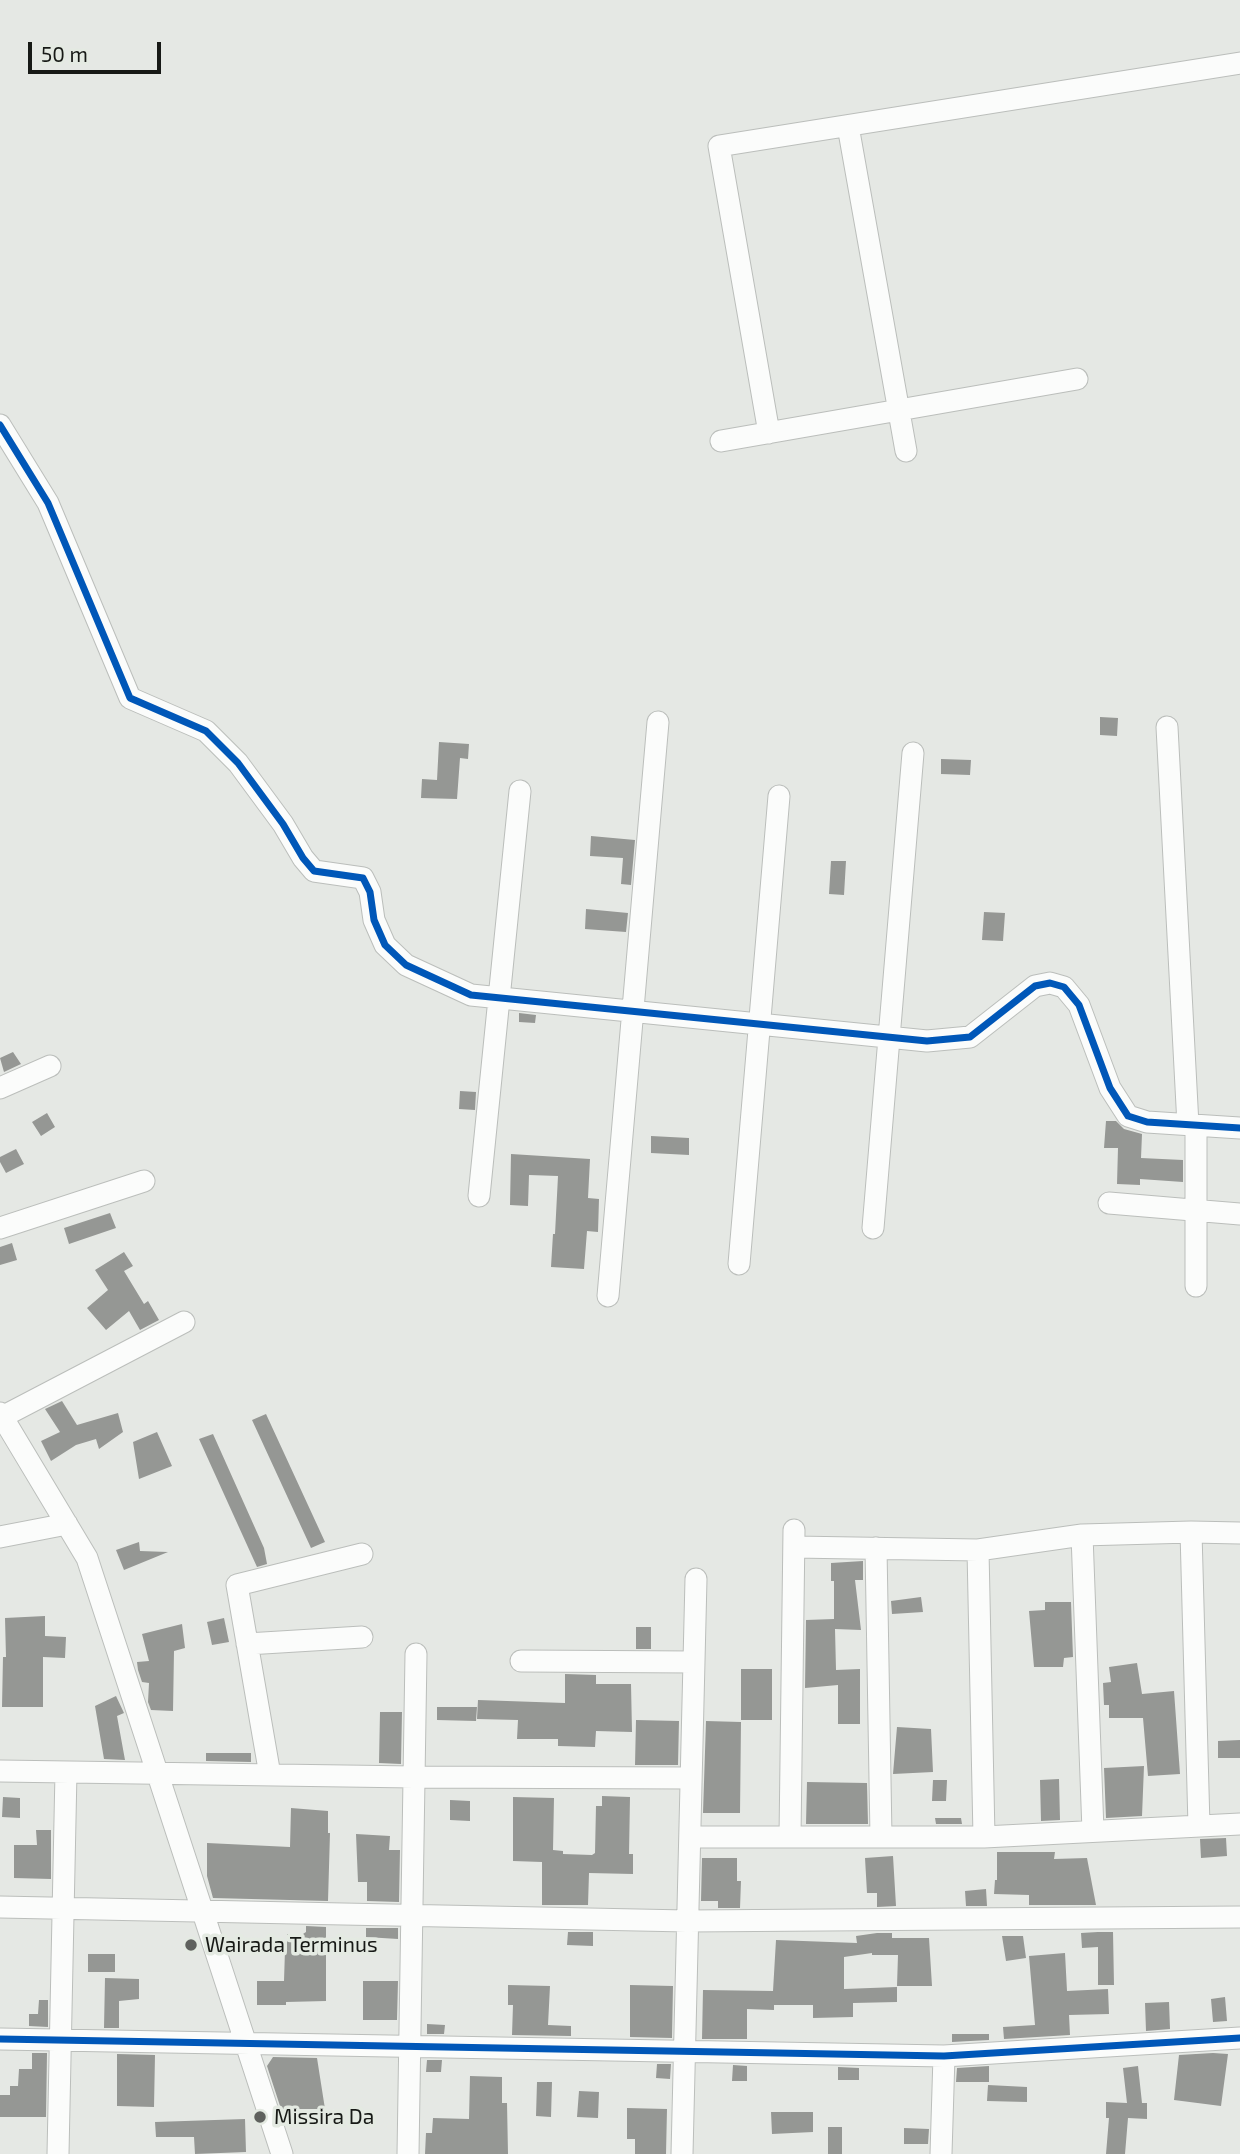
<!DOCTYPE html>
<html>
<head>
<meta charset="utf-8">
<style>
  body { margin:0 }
  #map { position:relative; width:1240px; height:2154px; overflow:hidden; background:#e5e8e4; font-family:"Exo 2",sans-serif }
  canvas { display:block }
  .scale { position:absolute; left:28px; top:42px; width:133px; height:32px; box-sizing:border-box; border:4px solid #171916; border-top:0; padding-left:9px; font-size:21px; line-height:24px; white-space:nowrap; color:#171916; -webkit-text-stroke:5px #e4eae2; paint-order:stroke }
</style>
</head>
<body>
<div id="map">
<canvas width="1240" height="2154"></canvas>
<div class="scale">50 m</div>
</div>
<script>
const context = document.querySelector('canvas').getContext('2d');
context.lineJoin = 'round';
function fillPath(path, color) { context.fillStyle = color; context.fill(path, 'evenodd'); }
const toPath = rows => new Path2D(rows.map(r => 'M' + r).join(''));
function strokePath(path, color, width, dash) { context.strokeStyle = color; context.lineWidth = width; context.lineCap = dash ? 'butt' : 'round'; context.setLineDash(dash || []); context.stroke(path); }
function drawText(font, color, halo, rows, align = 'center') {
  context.font = font + ' "Exo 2",sans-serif'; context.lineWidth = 7; context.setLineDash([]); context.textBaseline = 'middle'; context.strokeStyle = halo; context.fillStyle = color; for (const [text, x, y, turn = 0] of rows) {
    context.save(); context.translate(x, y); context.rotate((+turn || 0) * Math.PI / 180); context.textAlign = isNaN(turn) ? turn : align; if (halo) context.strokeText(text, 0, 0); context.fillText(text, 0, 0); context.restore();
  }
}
fillPath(toPath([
  [1100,717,1118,718,1117,736,1100,735],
  [439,742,469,744,468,759,460,758,457,799,421,798,422,779,437,780],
  [941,759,971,760,970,775,941,774],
  [591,836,635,840,631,885,621,884,623,858,590,856],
  [831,861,846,861,844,895,829,894],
  [586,909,628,913,626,932,585,929],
  [984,912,1005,913,1003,941,982,940],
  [519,1013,536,1015,535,1023,519,1022],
  [13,1052,21,1064,4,1072,0,1058],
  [460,1091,476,1092,475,1110,459,1109],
  [47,1113,55,1127,41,1136,32,1122],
  [1106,1121,1116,1121,1124,1129,1142,1134,1141,1158,1183,1160,1183,1182,1140,1179,1140,1185,1117,1184,1118,1148,1104,1148],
  [651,1136,689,1138,689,1155,651,1153],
  [16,1149,24,1164,6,1173,0,1162,0,1157],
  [511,1154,590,1159,588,1198,599,1199,598,1232,587,1231,584,1269,551,1267,553,1234,555,1234,558,1176,529,1175,528,1206,510,1205],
  [110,1213,116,1228,69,1244,64,1228],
  [12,1243,17,1260,0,1265,0,1247],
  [124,1252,133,1266,124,1271,144,1304,148,1301,159,1320,140,1330,129,1311,106,1330,87,1308,108,1290,95,1270],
  [62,1401,77,1425,118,1413,123,1432,99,1449,96,1439,76,1445,51,1461,41,1441,60,1432,45,1409],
  [266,1414,325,1542,311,1548,252,1420],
  [157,1432,172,1466,139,1479,133,1442],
  [213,1434,264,1548,267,1564,257,1567,199,1439],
  [139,1542,140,1551,168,1552,124,1570,116,1550],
  [863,1561,863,1580,855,1580,861,1630,835,1629,836,1670,860,1669,860,1724,838,1724,838,1685,805,1688,806,1620,834,1619,834,1581,831,1581,831,1563],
  [921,1597,923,1612,892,1614,891,1601],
  [1045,1602,1071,1602,1073,1657,1064,1658,1063,1667,1034,1667,1029,1611,1045,1610],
  [45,1616,45,1636,66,1637,65,1658,43,1657,43,1707,2,1707,3,1657,6,1657,5,1618],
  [224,1618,229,1642,212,1645,207,1622],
  [182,1624,185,1648,174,1651,173,1711,151,1710,148,1702,149,1683,142,1682,138,1670,137,1662,149,1661,142,1634],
  [636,1627,651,1627,651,1649,636,1649],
  [1137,1663,1142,1694,1174,1691,1180,1774,1148,1776,1143,1718,1109,1718,1109,1705,1104,1705,1103,1683,1111,1682,1109,1667],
  [741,1669,772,1669,772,1720,741,1720],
  [565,1674,596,1675,596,1684,631,1684,632,1732,596,1731,595,1747,558,1746,558,1739,517,1739,518,1720,477,1719,478,1700,565,1703],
  [116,1696,124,1713,117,1716,125,1760,104,1759,95,1706],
  [437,1707,477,1707,476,1721,437,1720],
  [380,1712,402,1712,401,1764,379,1763],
  [636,1720,679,1721,678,1765,635,1765],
  [706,1721,741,1722,740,1813,703,1813],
  [897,1727,931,1729,933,1772,893,1774],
  [1240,1740,1240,1758,1218,1758,1218,1741],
  [206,1753,251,1753,251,1762,206,1761],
  [1144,1766,1142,1816,1106,1818,1104,1768],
  [1059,1779,1060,1820,1041,1821,1040,1780],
  [933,1780,947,1780,946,1801,932,1801],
  [807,1782,867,1783,868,1824,806,1824],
  [602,1796,630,1797,629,1854,633,1854,633,1874,589,1873,588,1905,542,1905,542,1862,513,1861,513,1797,554,1798,553,1850,563,1851,563,1854,592,1855,595,1853,596,1806,602,1806],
  [3,1797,20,1798,20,1818,2,1817],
  [450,1800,470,1801,470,1821,450,1820],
  [291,1808,328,1811,328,1833,330,1833,328,1901,213,1898,207,1876,207,1843,290,1847],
  [935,1818,961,1818,962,1824,936,1824],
  [36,1830,51,1830,51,1879,14,1878,14,1845,37,1845],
  [356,1834,390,1836,389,1850,400,1850,399,1902,367,1901,367,1882,358,1882],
  [1226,1838,1227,1856,1201,1858,1200,1839],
  [997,1852,1055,1852,1054,1859,1087,1858,1096,1905,1029,1905,1029,1895,994,1894,995,1880,997,1880],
  [893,1856,896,1906,877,1907,877,1893,867,1893,865,1858],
  [702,1858,737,1858,737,1881,741,1881,740,1908,718,1908,718,1901,701,1901],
  [986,1889,987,1906,966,1906,965,1891],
  [306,1926,326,1927,326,2001,286,2002,286,2005,257,2005,257,1981,284,1981,285,1950,287,1950,287,1934,303,1934,306,1932],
  [366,1928,398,1928,398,1939,366,1937],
  [568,1932,593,1932,593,1946,567,1945],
  [1098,1932,1113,1932,1114,1985,1098,1985,1098,1947,1082,1948,1081,1933],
  [877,1933,892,1933,892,1938,929,1938,932,1986,897,1986,898,1955,872,1955,872,1953,844,1957,844,1989,897,1987,897,2002,853,2003,853,2017,813,2018,813,2005,774,2005,774,2010,747,2009,747,2039,702,2039,703,1990,773,1991,776,1940,857,1943,856,1936],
  [1002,1936,1023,1936,1026,1958,1006,1961],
  [1065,1953,1067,1991,1108,1989,1109,2014,1069,2015,1070,2035,1004,2039,1003,2027,1035,2025,1029,1956],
  [88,1954,115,1954,115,1972,88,1972],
  [105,1978,139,1979,139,1999,119,2001,119,2028,104,2028],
  [363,1981,398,1981,397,2020,363,2020],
  [508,1985,550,1986,548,2025,571,2026,571,2036,512,2035,513,2005,508,2005],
  [630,1985,673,1986,672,2038,630,2037],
  [1225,1997,1227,2021,1213,2022,1211,1999],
  [39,2000,48,2000,48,2027,29,2026,29,2014,38,2014],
  [1169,2002,1170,2029,1146,2031,1145,2003],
  [427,2024,445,2025,444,2034,427,2034],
  [952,2034,989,2034,989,2040,952,2042],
  [32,2053,47,2053,46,2117,0,2117,0,2095,10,2095,10,2086,18,2086,19,2069,32,2069],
  [1213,2053,1228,2054,1221,2106,1174,2100,1179,2055],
  [117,2054,155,2055,154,2107,117,2106],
  [273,2057,317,2058,325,2109,281,2109,267,2066],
  [427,2060,442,2060,441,2072,426,2072],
  [657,2064,671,2064,670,2079,656,2078],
  [733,2065,747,2066,747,2081,732,2081],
  [989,2066,989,2082,956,2082,957,2068],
  [1138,2066,1142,2103,1147,2103,1147,2119,1128,2118,1125,2154,1106,2154,1109,2118,1106,2118,1106,2102,1127,2103,1123,2068],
  [838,2067,859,2068,859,2080,838,2080],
  [470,2076,502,2077,502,2103,507,2103,508,2154,425,2154,426,2133,432,2133,433,2118,469,2119],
  [537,2082,552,2082,551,2117,536,2116],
  [988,2085,1027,2087,1027,2102,987,2101],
  [579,2091,599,2092,598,2118,577,2117],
  [627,2108,667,2109,666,2154,635,2154,635,2139,627,2139],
  [771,2112,813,2112,813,2132,772,2134],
  [245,2119,246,2152,195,2154,194,2137,156,2137,155,2122],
  [828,2127,842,2127,842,2154,828,2154],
  [904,2128,929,2129,928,2144,904,2144]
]), '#959794');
const minor = toPath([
  [848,126,906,451],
  [0,425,48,503,130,698,206,731,238,763,283,824,303,858,314,871,363,878,370,892,374,920,385,945,406,965,471,995,927,1041,970,1037,1035,986,1050,983,1064,987,1079,1005,1110,1088,1128,1116,1147,1122,1240,1128],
  [769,433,719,146,1240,63],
  [721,441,1077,379],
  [1167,727,1188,1125],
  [0,1088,50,1066],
  [479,1196,520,791],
  [1109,1203,1240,1214],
  [0,1228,144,1181],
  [873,1228,913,753],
  [739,1264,779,796],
  [1196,1286,1196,1125],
  [608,1296,658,722],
  [0,1413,87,1558,282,2154],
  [2,1417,184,1322],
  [1191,1532,1199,1826],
  [1082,1535,1093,1831],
  [0,1537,67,1524],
  [794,1547,978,1550,1082,1535,1191,1532,1240,1533],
  [876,1548,881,1837],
  [978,1550,984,1837],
  [247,1644,362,1637],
  [521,1661,694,1662],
  [0,1771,414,1777,691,1778],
  [270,1775,237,1585,362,1554],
  [690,1837,984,1837,1240,1824],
  [790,1837,794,1530],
  [0,1907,687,1921,1240,1917],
  [0,2039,944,2056,1240,2038],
  [58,2154,66,1772],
  [408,2154,416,1654],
  [682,2154,696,1579],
  [941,2154,944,2056]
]);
strokePath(minor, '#bbbebb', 23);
strokePath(minor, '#fbfcfb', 21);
strokePath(toPath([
  [0,425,48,503,130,698,206,731,238,763,283,824,303,858,314,871,363,878,370,892,374,920,385,945,406,965,471,995,927,1041,970,1037,1035,986,1050,983,1064,987,1079,1005,1110,1088,1128,1116,1147,1122,1240,1128],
  [0,2039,944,2056,1240,2038]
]), '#0057b8', 7);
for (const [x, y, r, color] of [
  [191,1945,7,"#5f615e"],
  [260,2117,7,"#5f615e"]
]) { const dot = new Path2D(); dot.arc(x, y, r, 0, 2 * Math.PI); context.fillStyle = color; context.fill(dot); strokePath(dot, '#e4eae2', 2.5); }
drawText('21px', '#171916', '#e4eae2', [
  ["Wairada Terminus",205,1945],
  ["Missira Da",274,2117]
], 'left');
</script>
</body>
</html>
